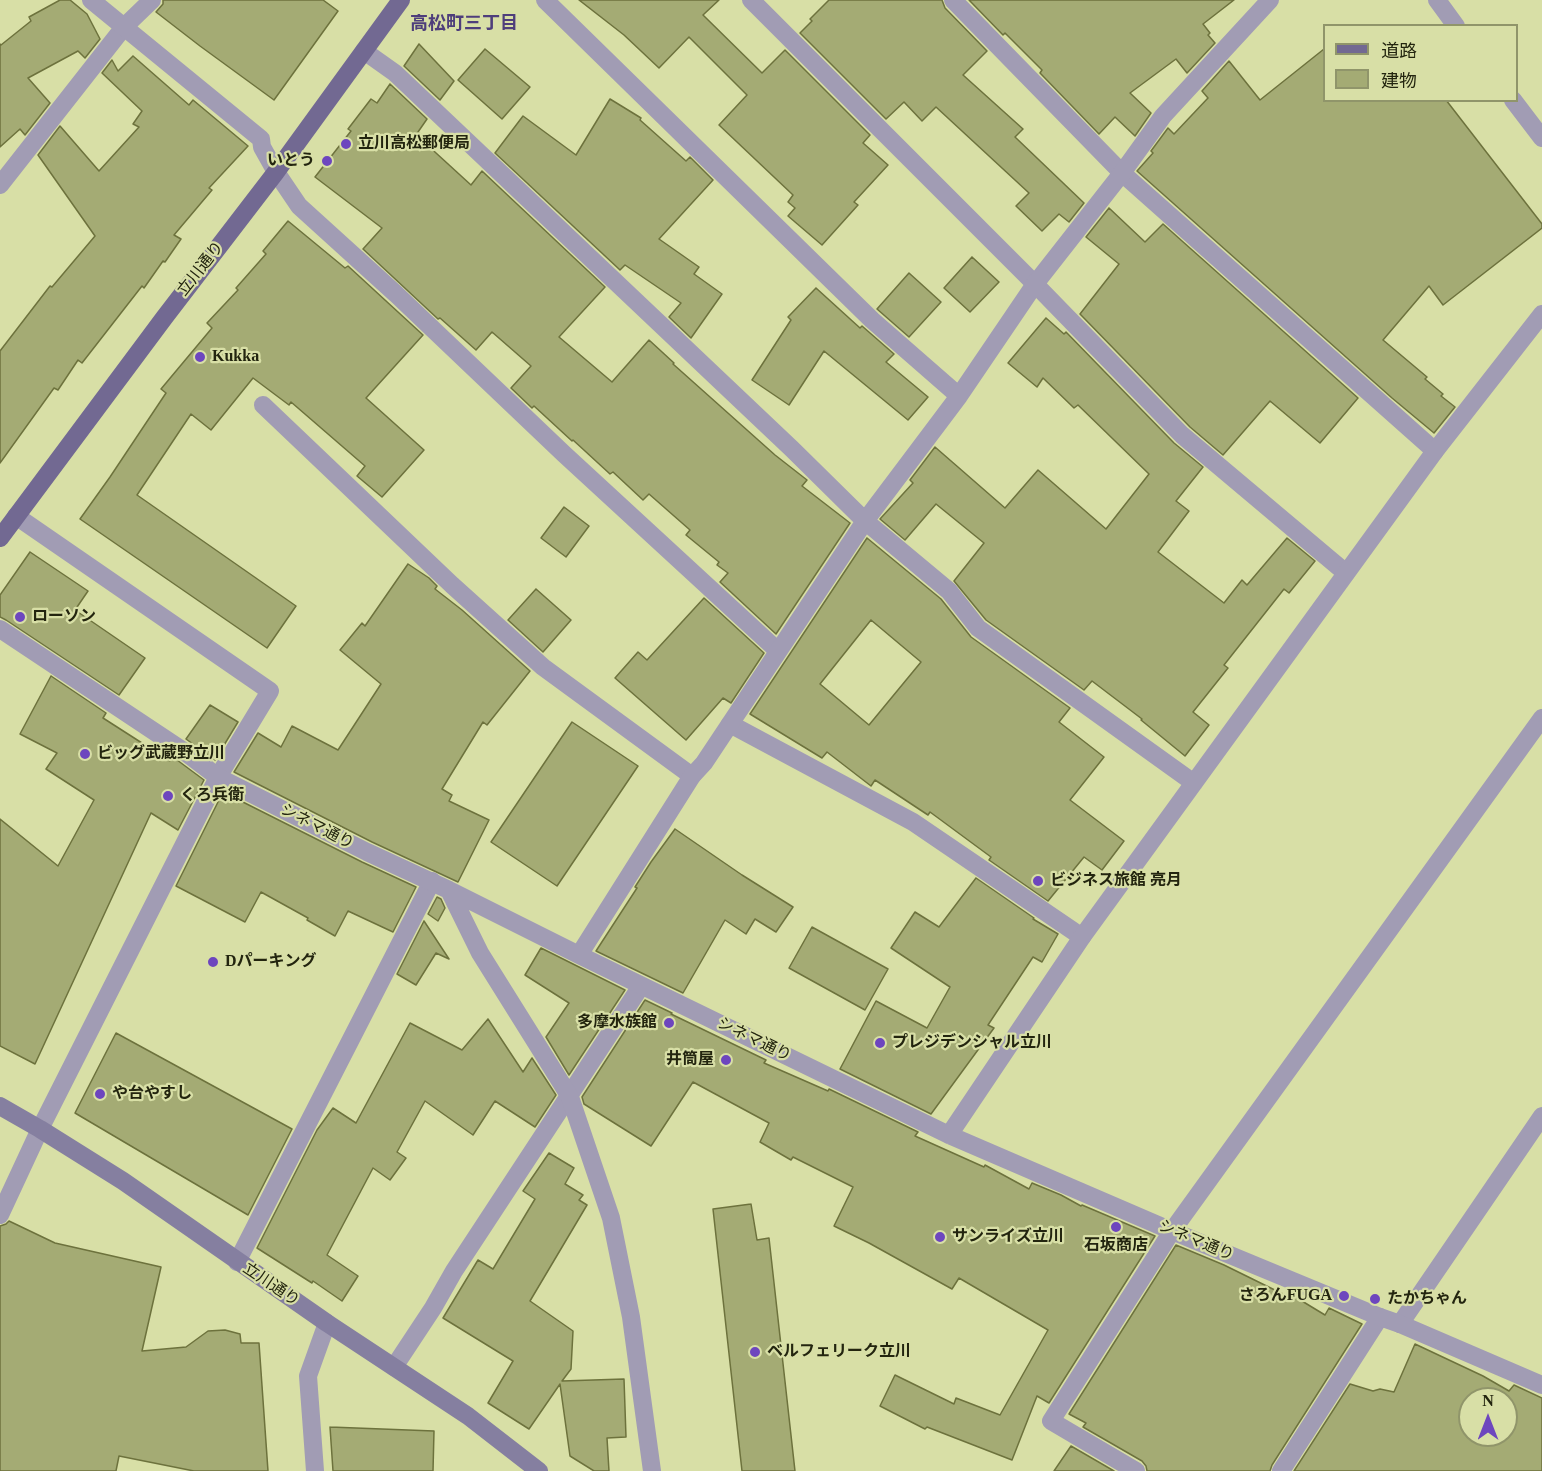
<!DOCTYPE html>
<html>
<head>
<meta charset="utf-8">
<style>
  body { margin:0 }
  #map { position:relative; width:1542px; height:1471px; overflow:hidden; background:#d8dfa6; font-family:"Times New Roman","Noto Sans JP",serif }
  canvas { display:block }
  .legend { position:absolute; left:1323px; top:24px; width:195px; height:78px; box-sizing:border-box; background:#d8dfa6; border:2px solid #90956a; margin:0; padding:8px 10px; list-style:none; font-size:18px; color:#23250f }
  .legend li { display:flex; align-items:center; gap:12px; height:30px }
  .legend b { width:30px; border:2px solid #90956a }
  .north { position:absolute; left:1458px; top:1387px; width:60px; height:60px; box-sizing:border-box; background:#d8dfa6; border:2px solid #90956a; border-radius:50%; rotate:0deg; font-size:16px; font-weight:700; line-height:24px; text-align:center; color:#23250f }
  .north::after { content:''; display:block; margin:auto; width:21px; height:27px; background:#6d46be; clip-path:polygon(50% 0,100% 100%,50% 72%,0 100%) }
</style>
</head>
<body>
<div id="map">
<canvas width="1542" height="1471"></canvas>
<ul class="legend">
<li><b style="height:8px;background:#726992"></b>道路</li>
<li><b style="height:16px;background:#a4ab74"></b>建物</li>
</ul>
<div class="north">N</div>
</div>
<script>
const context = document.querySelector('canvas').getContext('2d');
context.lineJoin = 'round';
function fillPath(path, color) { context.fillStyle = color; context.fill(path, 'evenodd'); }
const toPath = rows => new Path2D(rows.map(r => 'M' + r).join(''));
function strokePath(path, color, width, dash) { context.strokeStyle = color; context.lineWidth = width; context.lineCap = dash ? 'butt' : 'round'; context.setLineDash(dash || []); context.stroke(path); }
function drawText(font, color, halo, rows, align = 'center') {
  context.font = font + ' "Times New Roman","Noto Sans JP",serif'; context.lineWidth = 4.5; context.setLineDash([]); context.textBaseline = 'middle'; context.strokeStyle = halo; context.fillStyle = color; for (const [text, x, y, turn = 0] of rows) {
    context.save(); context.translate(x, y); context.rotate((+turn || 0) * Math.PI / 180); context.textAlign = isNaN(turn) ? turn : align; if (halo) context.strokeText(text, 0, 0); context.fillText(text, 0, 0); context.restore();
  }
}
const building = toPath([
  [60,0,70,0,87,14,100,39,85,58,78,51,28,78,50,103,25,135,20,129,0,147,0,44,1,45,31,21,29,17,60,0],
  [163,0,323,0,338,11,274,100,200,46,156,12,163,4,163,0],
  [579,0,719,0,703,15,762,73,785,50,870,135,863,143,888,165,854,202,858,205,822,245,788,216,795,208,788,202,793,195,719,125,747,95,689,37,659,68,624,35,579,0],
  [829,0,942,0,945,8,987,51,963,75,1023,129,1015,137,1084,203,1069,222,1059,214,1042,231,1016,206,1029,193,936,107,922,121,904,102,886,119,800,33,812,21,810,19,829,0],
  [969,0,1234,0,1203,24,1210,33,1208,35,1215,43,1187,73,1176,59,1130,93,1151,113,1135,136,1115,117,1099,134,1040,73,1042,70,1005,33,1003,35,969,0],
  [419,44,454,81,440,100,404,66,419,44],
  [485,49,530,87,502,119,458,80,485,49],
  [1324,49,1324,100,1446,100,1542,224,1542,228,1443,305,1429,286,1383,340,1427,377,1425,379,1443,394,1441,396,1455,407,1434,433,1392,398,1137,171,1153,153,1151,151,1168,128,1174,134,1208,98,1202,91,1229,61,1260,100,1324,49],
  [133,56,189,105,193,100,248,146,209,188,212,190,174,235,181,239,165,262,163,261,144,288,142,286,82,363,78,360,58,390,54,388,0,463,0,351,50,286,52,287,95,236,38,155,60,126,99,171,139,127,133,124,142,111,102,73,112,60,118,71,133,56],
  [390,84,427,119,418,132,427,139,424,142,471,185,482,171,605,287,559,337,612,382,649,340,674,363,673,364,775,455,807,480,802,486,850,523,776,634,720,582,728,573,717,565,719,562,686,535,690,530,649,494,643,500,613,472,610,474,573,440,572,441,534,406,532,408,511,388,531,366,492,332,476,350,440,318,438,319,363,249,382,228,315,177,351,131,348,129,371,99,377,103,390,84],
  [610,99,641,118,640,120,686,161,690,157,713,180,659,239,699,267,694,274,722,294,691,338,669,317,681,303,625,265,620,270,495,153,523,116,576,155,610,99],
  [1109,208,1145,242,1163,224,1358,398,1320,443,1270,401,1223,455,1190,427,1080,314,1119,264,1086,237,1109,208],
  [288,221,345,268,348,266,423,335,366,398,424,450,382,497,357,476,365,466,291,402,289,405,253,378,211,430,191,414,137,495,296,606,267,648,80,519,110,477,166,393,161,389,212,328,207,323,238,290,236,288,266,254,263,251,288,221],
  [972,257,999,282,970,312,944,288,972,257],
  [909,273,941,302,909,337,877,309,909,273],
  [816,288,860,328,862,326,894,354,886,362,928,397,908,420,824,351,789,405,752,380,791,320,788,317,816,288],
  [1046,318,1064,334,1066,332,1174,443,1203,467,1176,501,1189,511,1158,552,1224,603,1242,580,1247,585,1287,538,1315,561,1289,593,1284,589,1224,665,1228,668,1193,712,1209,725,1185,756,1141,720,1142,719,1092,681,1084,690,986,620,954,581,984,543,936,504,905,540,880,519,913,483,910,480,935,447,1005,508,1038,470,1106,529,1149,474,1078,405,1074,408,1043,378,1037,387,1008,363,1046,318],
  [564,507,589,526,566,557,541,538,564,507],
  [867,538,941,599,971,637,1070,708,1059,722,1104,757,1070,800,1124,841,1102,870,1084,857,1048,901,989,860,991,857,930,812,928,815,875,780,871,786,827,752,822,758,750,714,867,538],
  [871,620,921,662,869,725,820,684,871,620],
  [30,552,88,591,75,610,145,658,119,695,6,620,0,617,0,595,30,552],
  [408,564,429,578,437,586,435,589,462,610,530,671,487,725,483,722,442,789,452,795,449,801,489,820,458,882,372,842,234,772,258,733,281,747,292,726,338,750,381,684,340,650,362,623,365,626,408,564],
  [536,589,571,620,543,652,508,620,536,589],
  [704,598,764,653,731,703,723,698,686,740,615,678,638,652,647,660,704,598],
  [51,676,106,713,103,718,170,761,173,757,204,780,178,830,151,813,35,1064,0,1046,0,819,58,866,94,800,46,769,57,753,20,734,51,676],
  [210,705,238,722,215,760,186,739,210,705],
  [572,722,638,766,557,886,491,842,572,722],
  [223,792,362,862,416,887,393,932,348,911,335,936,307,920,308,918,261,892,245,922,176,886,223,792],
  [675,829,742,875,793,907,776,932,755,919,746,934,725,920,683,993,596,951,637,888,635,887,651,862,675,829],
  [976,878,1034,918,1033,919,1058,934,1042,962,1033,957,988,1025,994,1028,931,1114,840,1069,876,1001,927,1028,950,987,891,948,915,912,939,927,976,878],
  [437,897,441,899,445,908,438,921,428,914,437,897],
  [424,921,449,959,436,953,416,985,397,974,424,921],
  [812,927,888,969,865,1010,789,968,812,927],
  [541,948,625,990,569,1075,546,1037,569,1003,525,975,541,948],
  [645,1000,672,1013,671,1014,766,1060,764,1063,828,1091,829,1089,918,1132,915,1136,984,1167,985,1165,1029,1189,1032,1183,1061,1195,1081,1206,1082,1205,1155,1236,1049,1403,1037,1396,1012,1460,927,1427,925,1429,880,1406,895,1375,954,1404,956,1398,1000,1415,1048,1330,959,1278,952,1289,869,1243,834,1226,853,1187,793,1157,791,1160,760,1142,769,1123,693,1082,651,1146,584,1104,582,1097,645,1000],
  [488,1019,523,1072,532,1058,556,1095,535,1127,495,1101,473,1135,425,1101,397,1152,406,1158,390,1180,373,1168,327,1255,358,1276,342,1301,313,1281,312,1283,257,1248,317,1130,333,1108,356,1123,410,1023,462,1050,488,1019],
  [116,1033,292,1129,248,1215,75,1113,116,1033],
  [549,1153,574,1168,565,1184,583,1195,579,1200,587,1205,530,1301,573,1331,571,1369,562,1381,624,1379,626,1437,607,1438,609,1471,594,1471,570,1456,560,1384,529,1429,488,1403,513,1361,443,1318,478,1260,493,1269,535,1199,523,1191,549,1153],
  [751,1204,757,1240,769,1238,795,1471,742,1471,713,1209,751,1204],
  [9,1221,55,1243,161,1267,142,1351,186,1347,208,1331,225,1330,240,1334,241,1343,259,1343,268,1471,194,1471,119,1456,116,1471,0,1471,0,1226,6,1224,9,1221],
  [1176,1245,1224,1265,1291,1298,1292,1295,1325,1315,1329,1308,1362,1324,1272,1465,1270,1471,1147,1471,1146,1466,1142,1461,1083,1427,1086,1423,1069,1414,1176,1245],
  [1415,1344,1483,1376,1509,1391,1514,1385,1542,1398,1542,1471,1294,1471,1350,1384,1373,1391,1380,1389,1394,1392,1415,1344],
  [1470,1399,1506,1399,1506,1435,1470,1435,1470,1399],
  [330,1427,434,1431,433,1471,333,1471,330,1427],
  [1071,1446,1114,1471,1054,1471,1071,1446]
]);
fillPath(building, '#a4ab74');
strokePath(building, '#6d723d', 1.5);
strokePath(toPath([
  [751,0,1035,284,1182,435,1346,573],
  [953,0,1122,173,1435,451],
  [276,172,299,206,396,294,564,454,778,651],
  [0,185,124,27],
  [263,405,452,585,543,667,692,776],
  [16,516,270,691,218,777],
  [730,724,913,822,1082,937],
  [0,1215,40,1129],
  [237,1262,432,881],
  [1400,1324,1542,1116],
  [394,1367,433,1308,454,1271,641,986],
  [1136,1471,1051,1421,1172,1231],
  [1281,1471,1380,1317]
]), '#a19cb4', 18);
strokePath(toPath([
  [91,0,261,139,262,147,276,172],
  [545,0,872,320,959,396],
  [1437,0,1456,26],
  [124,27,152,0],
  [364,51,395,73,792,449,865,521,949,591,978,628,1194,783],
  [1513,100,1542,138],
  [0,629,185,752,218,777,367,852,449,890,579,955,949,1135,1172,1231,1380,1317,1400,1324,1542,1385],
  [449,890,480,953,570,1097,611,1218,631,1317,652,1471],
  [579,955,692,776,704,763,865,521,959,396,1035,284,1122,173,1163,116,1270,0],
  [40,1129,218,777],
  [949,1135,1082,937,1435,451,1542,314],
  [1172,1231,1542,718],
  [315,1471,308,1376,327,1323]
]), '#a19cb4', 18);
strokePath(toPath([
  [0,1106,40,1129,123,1181,327,1323,468,1416,539,1471]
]), '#857fa0', 18);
strokePath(toPath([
  [0,538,164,318,276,172,401,0]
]), '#726992', 18);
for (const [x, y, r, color] of [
  [346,144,6,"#6d46be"],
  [327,161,6,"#6d46be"],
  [200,357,6,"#6d46be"],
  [20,617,6,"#6d46be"],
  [85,754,6,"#6d46be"],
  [168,796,6,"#6d46be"],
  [1038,881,6,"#6d46be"],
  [213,962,6,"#6d46be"],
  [669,1023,6,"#6d46be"],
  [880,1043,6,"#6d46be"],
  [726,1060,6,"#6d46be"],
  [100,1094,6,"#6d46be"],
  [1116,1227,6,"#6d46be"],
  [940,1237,6,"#6d46be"],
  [1344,1296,6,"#6d46be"],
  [1375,1299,6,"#6d46be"],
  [755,1352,6,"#6d46be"]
]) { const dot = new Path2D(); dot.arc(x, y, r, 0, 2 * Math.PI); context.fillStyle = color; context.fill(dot); strokePath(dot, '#d8dfa6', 2); }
drawText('bold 16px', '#23250f', '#d8dfa6', [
  ["立川高松郵便局",358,144],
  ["いとう",315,161,"right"],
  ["Kukka",212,357],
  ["ローソン",32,617],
  ["ビッグ武蔵野立川",97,754],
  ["くろ兵衛",180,796],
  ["ビジネス旅館 亮月",1050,881],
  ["Dパーキング",225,962],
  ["多摩水族館",657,1023,"right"],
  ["プレジデンシャル立川",892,1043],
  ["井筒屋",714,1060,"right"],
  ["や台やすし",112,1094],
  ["サンライズ立川",952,1237],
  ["石坂商店",1116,1246,"center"],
  ["さろんFUGA",1332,1296,"right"],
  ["たかちゃん",1387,1299],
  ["ベルフェリーク立川",767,1352]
], 'left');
drawText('16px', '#23250f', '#d8dfa6', [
  ["立川通り",201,269,-52],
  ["シネマ通り",317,827,27],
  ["シネマ通り",754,1040,26],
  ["シネマ通り",1196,1241,23],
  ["立川通り",271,1285,34]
]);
drawText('bold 18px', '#4e3e7b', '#d8dfa6', [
  ["高松町三丁目",464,24]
]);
</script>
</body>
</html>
